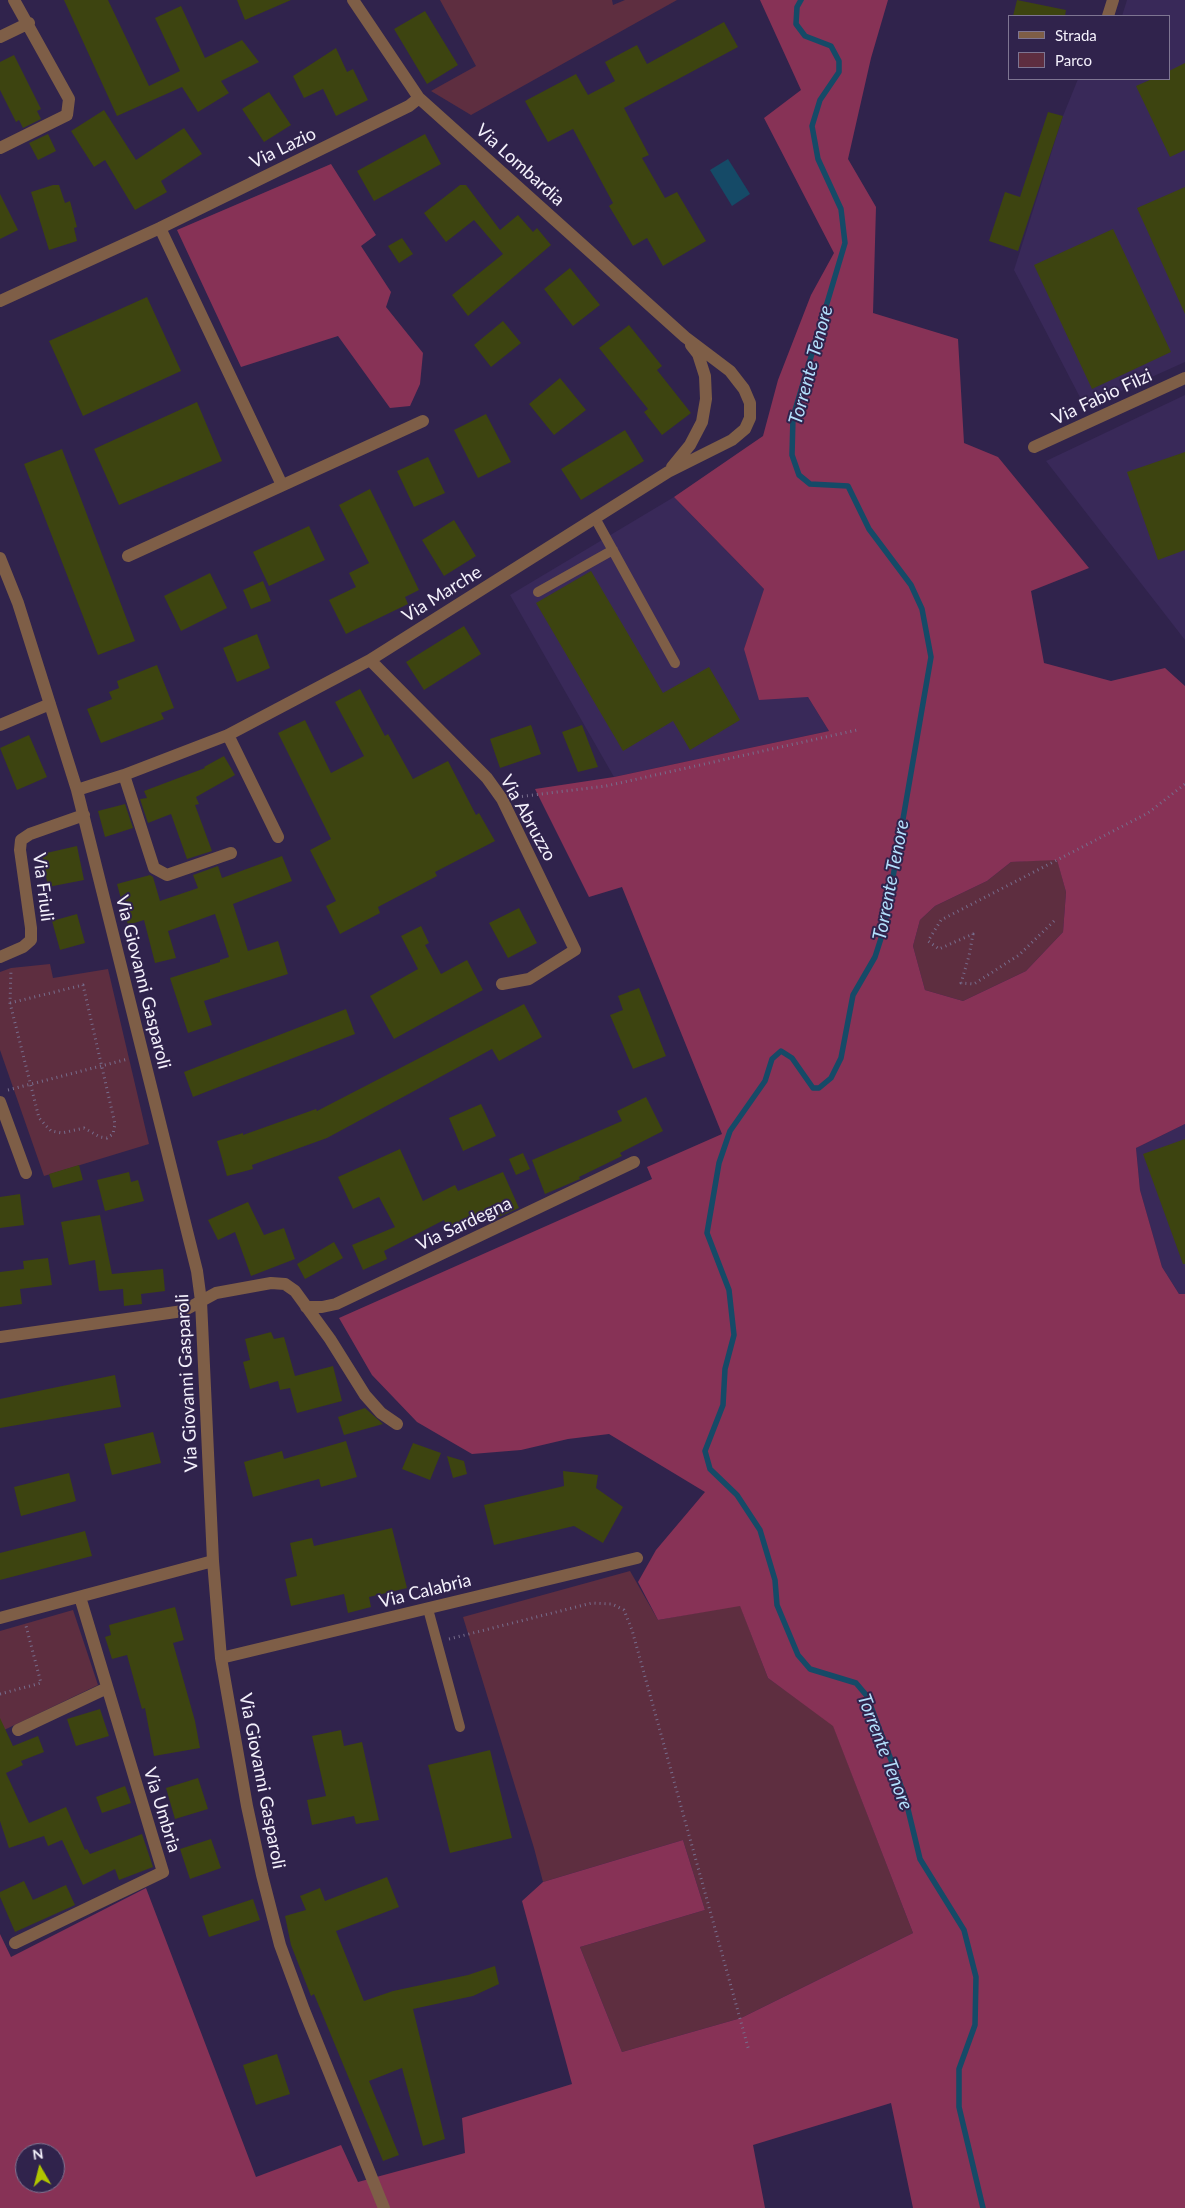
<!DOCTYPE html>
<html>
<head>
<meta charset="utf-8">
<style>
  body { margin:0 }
  #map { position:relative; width:1185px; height:2208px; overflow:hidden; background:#30234c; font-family:Lato,sans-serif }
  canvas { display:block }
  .legend { position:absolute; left:1008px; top:15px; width:162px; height:65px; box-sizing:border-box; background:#30234c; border:1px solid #7e7592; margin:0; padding:6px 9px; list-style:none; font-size:15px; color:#f4f1fc }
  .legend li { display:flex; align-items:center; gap:10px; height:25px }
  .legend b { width:25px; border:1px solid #7e7592 }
  .north { position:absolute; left:15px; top:2143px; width:50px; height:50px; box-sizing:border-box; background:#30234c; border:1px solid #7e7592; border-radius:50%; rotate:352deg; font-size:14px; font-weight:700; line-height:20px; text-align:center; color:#f4f1fc }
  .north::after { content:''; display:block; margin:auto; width:18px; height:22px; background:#b0c500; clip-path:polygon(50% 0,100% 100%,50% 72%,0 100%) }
</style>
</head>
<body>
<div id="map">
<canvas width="1185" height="2208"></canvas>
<ul class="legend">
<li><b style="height:6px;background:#7e5e47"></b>Strada</li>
<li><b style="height:14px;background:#5e2e40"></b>Parco</li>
</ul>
<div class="north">N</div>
</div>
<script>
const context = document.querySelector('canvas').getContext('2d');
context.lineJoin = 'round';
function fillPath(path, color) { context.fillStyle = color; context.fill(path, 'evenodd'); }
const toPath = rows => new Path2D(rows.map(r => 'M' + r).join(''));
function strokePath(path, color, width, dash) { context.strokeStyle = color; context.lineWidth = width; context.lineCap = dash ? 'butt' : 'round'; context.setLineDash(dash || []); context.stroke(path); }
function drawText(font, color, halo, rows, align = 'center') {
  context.font = font + ' Lato,sans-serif'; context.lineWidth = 4; context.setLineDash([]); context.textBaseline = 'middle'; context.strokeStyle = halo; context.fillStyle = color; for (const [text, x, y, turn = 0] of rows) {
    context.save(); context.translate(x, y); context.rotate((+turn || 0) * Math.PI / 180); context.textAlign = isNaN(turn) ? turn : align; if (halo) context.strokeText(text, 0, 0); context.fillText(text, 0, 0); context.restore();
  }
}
fillPath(toPath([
  [1127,0,1185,0,1185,362,1085,407,1014,270,1063,116,1078,79,1169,79,1169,16,1122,16],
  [1185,395,1185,640,1046,461],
  [674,497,764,589,744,649,808,697,829,731,614,777,510,595],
  [1185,1124,1185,1294,1179,1294,1162,1267,1140,1190,1136,1148]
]), '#392959');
fillPath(toPath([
  [440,0,612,0,613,5,625,0,677,0,471,115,431,91,476,66],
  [1057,859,1066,892,1063,932,1026,971,963,1001,925,990,913,946,920,920,935,906,987,881,1011,862],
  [50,964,53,978,108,969,149,1144,44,1176,0,1050,0,972,11,968],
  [630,1571,658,1620,740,1605,768,1678,833,1725,913,1933,741,2018,622,2052,580,1947,705,1910,683,1840,543,1882,534,1848,463,1617],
  [73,1610,98,1685,0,1732,0,1631]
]), '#5e2e40');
fillPath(toPath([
  [760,0,888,0,871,58,848,159,876,207,873,313,958,339,964,443,998,457,1089,568,1031,591,1044,663,1111,681,1165,668,1185,686,1185,1124,1136,1148,1140,1190,1162,1267,1179,1294,1185,1294,1185,2208,913,2208,891,2103,753,2145,765,2208,0,2208,0,1934,11,1957,146,1888,256,2177,341,2145,358,2182,465,2153,462,2118,572,2084,522,1901,543,1882,683,1840,705,1910,580,1947,622,2052,741,2018,913,1933,833,1726,768,1678,740,1606,658,1620,638,1582,656,1550,705,1492,609,1434,568,1439,521,1450,472,1454,417,1422,372,1375,339,1318,652,1179,647,1167,722,1134,622,887,589,897,535,789,614,777,829,731,808,697,759,700,744,649,764,589,674,497,763,436,778,380,811,295,834,253,764,118,801,90],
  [1057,860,1066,892,1063,932,1026,971,963,1001,925,990,913,946,920,920,935,906,987,881,1011,862],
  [25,2153,55,2153,55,2183,25,2183],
  [331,164,376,235,361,246,391,292,386,307,423,353,420,384,410,406,390,408,338,336,241,367,177,230]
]), '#873256');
fillPath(toPath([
  [728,159,750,194,732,206,710,170]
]), '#154a67');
strokePath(toPath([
  [801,0,797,7,796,24,805,36,831,46,839,61,839,72,820,100,812,126,818,159,841,209,845,243,793,417,792,455,799,475,810,484,848,486,869,529,911,585,922,609,931,657,884,929,875,957,853,995,841,1058,831,1078,819,1088,813,1088,792,1058,781,1051,772,1059,765,1081,730,1131,719,1163,707,1233,729,1290,734,1335,725,1369,723,1405,705,1451,710,1469,737,1495,760,1530,775,1580,777,1605,798,1655,810,1669,856,1683,867,1696,905,1797,920,1859,964,1930,976,1977,975,2025,959,2069,959,2107,983,2208]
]), '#154a67', 5.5);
fillPath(toPath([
  [64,0,108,0,149,86,180,71,155,18,181,6,205,58,242,40,259,62,221,81,229,93,198,112,182,87,117,116],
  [237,0,291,0,245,20],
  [1017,0,1066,10,1065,16,1013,16],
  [425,11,458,65,427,84,394,29],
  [724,22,738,47,624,108,649,155,642,158,665,198,677,192,706,241,663,266,647,238,633,246,609,206,613,203,573,129,548,142,525,101,576,74,588,95,615,81,605,62,637,45,647,64],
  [336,48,347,72,353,69,368,100,336,116,323,89,304,98,293,76],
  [14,55,41,109,37,111,41,119,23,128,19,120,16,122,0,90,0,62],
  [1185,63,1185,150,1170,157,1136,86,1152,79,1169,79,1169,71],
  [269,92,291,125,264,142,242,109],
  [104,110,136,160,184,128,202,154,161,181,167,192,135,210,105,160,94,167,71,131],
  [1048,112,1063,116,1018,251,989,241,1005,192,1020,197],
  [48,134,56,151,38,160,29,143],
  [425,134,441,164,374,201,357,171],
  [53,185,59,185,65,203,70,201,77,227,74,228,77,241,49,250,31,192],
  [460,185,466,185,500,230,518,215,533,232,537,228,551,245,468,316,452,295,503,254,474,220,446,242,424,213],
  [1185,187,1185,314,1137,208],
  [0,194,18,230,0,239],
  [1113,229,1171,352,1092,389,1034,265],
  [402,238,413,254,399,263,388,246],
  [570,268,600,305,573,326,544,289],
  [147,297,181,371,83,416,49,341],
  [503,321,521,343,491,367,474,345],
  [629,325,662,366,657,370,691,413,662,435,644,412,648,409,599,348],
  [560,378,586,410,554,435,529,404],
  [197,402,222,461,119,505,94,449],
  [486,414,511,462,478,478,454,430],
  [625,430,644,461,581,500,561,469],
  [62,449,135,641,98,655,24,464],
  [1185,452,1185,550,1158,560,1127,472],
  [428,457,445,493,414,507,397,471],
  [370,489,419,590,405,597,408,604,346,634,329,600,356,587,349,573,369,563,339,505],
  [454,520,476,556,444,576,422,540],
  [309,526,325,560,269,586,253,552],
  [591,571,663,693,709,667,740,720,690,750,673,721,623,751,536,603],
  [210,573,227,608,181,631,164,596],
  [263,581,271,601,251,609,243,590],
  [464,626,481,654,424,690,406,662],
  [257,634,270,668,237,682,223,648],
  [157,665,174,708,161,713,164,719,101,743,87,709,112,699,109,692,119,688,117,681],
  [360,689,385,736,388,734,413,779,448,761,476,815,479,813,495,841,435,872,437,876,378,907,380,913,340,934,326,906,336,901,310,850,331,839,278,733,305,720,331,773,364,756,335,702],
  [531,725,541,754,500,768,490,739],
  [582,725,598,767,578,772,562,732],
  [29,735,47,777,17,790,0,748],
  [224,756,235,775,196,797,199,804,195,805,212,851,187,859,171,814,148,823,140,799,147,798,144,791,205,768,204,767],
  [125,804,133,828,105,837,98,811],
  [77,846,84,880,48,887,42,854],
  [282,856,292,881,233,904,248,951,278,941,288,974,204,1001,212,1025,188,1033,170,978,220,962,220,960,229,957,215,914,168,931,176,958,155,963,144,920,128,925,117,884,150,875,153,877,160,901,198,888,193,875,218,866,222,878],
  [519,908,537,943,508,958,489,923],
  [77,914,85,943,60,950,52,921],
  [421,926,429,943,425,945,441,974,467,960,483,990,394,1039,370,996,418,969,401,936],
  [639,988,666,1056,633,1069,610,1015,623,1010,618,996],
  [524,1004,542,1037,499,1061,492,1049,327,1138,252,1165,253,1169,227,1176,217,1141,243,1133,243,1135,316,1109,317,1111],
  [346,1009,355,1034,193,1097,184,1072],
  [646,1097,663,1131,620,1153,622,1156,579,1177,580,1179,545,1194,532,1160,622,1121,617,1111],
  [481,1104,496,1136,463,1151,449,1118],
  [1185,1139,1185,1264,1183,1264,1143,1154],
  [400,1149,423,1201,455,1185,458,1191,503,1172,519,1208,494,1219,492,1215,451,1235,444,1220,384,1251,387,1259,363,1270,352,1245,395,1227,379,1197,353,1209,338,1177],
  [523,1153,530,1169,516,1175,509,1159],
  [79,1165,83,1180,53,1188,49,1174],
  [129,1172,131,1182,138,1180,144,1201,105,1211,97,1180],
  [20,1194,24,1225,0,1228,0,1197],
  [248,1202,264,1235,284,1228,295,1259,251,1276,235,1232,218,1240,208,1220],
  [100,1215,112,1274,163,1269,165,1291,141,1294,142,1304,124,1306,123,1289,99,1291,95,1260,69,1265,61,1222],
  [334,1242,343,1258,305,1279,297,1264],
  [48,1258,52,1285,20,1289,22,1304,0,1307,0,1272,24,1269,23,1261],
  [271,1332,274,1339,284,1337,295,1376,333,1366,342,1401,297,1413,290,1388,280,1390,278,1381,250,1389,243,1362,250,1360,245,1339],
  [115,1375,121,1407,0,1428,0,1399],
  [365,1408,383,1424,344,1435,338,1417],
  [153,1432,161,1463,112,1475,104,1444],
  [346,1441,357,1477,321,1487,319,1479,253,1497,244,1462,282,1451,284,1459],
  [413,1443,441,1453,430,1480,402,1469],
  [447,1456,464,1461,467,1474,453,1478],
  [563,1471,598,1475,596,1488,623,1507,603,1543,574,1526,494,1545,484,1505,564,1486],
  [69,1473,76,1501,21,1516,14,1487],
  [392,1528,407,1588,369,1597,371,1607,348,1613,344,1594,291,1606,285,1579,297,1576,290,1543,312,1538,314,1546],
  [85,1531,92,1556,0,1580,0,1553],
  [175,1607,184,1640,173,1643,195,1721,200,1748,154,1756,145,1708,142,1709,127,1655,112,1659,105,1637,111,1635,109,1625],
  [100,1709,109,1736,76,1746,67,1719],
  [0,1718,13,1746,38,1736,44,1752,21,1761,23,1765,6,1773,29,1823,66,1807,85,1850,87,1849,90,1854,142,1834,153,1867,119,1880,115,1869,83,1885,62,1840,48,1846,44,1836,9,1848,0,1821],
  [341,1730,344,1746,362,1742,379,1820,356,1824,354,1816,312,1825,307,1800,326,1796,312,1736],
  [490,1750,512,1838,450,1853,428,1765],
  [198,1778,208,1809,175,1819,166,1788],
  [125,1786,131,1803,102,1813,96,1797],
  [211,1839,221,1868,190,1879,180,1849],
  [387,1877,399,1907,336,1931,364,2001,393,1991,468,1975,495,1966,499,1984,473,1996,413,2009,445,2139,423,2146,402,2068,369,2081,399,2155,383,2161,314,1994,311,1996,291,1945,285,1916,306,1910,300,1896,320,1888,325,1901],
  [24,1881,33,1900,66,1885,75,1905,15,1932,0,1897,0,1892],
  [253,1899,260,1920,209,1937,202,1916],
  [277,2054,290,2094,256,2105,243,2065]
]), '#3d4410');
strokePath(toPath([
  [517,797,606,786,857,730],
  [1054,921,1019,955,974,984,961,983,969,956,973,934,939,949,928,941,941,920,1148,813,1185,784],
  [10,1003,83,985,115,1124,113,1134,107,1138,100,1137,84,1128,62,1133,51,1131,39,1118,10,1003,11,970],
  [8,1090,128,1059],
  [449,1639,592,1603,612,1604,624,1610,632,1630,749,2051],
  [0,1694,41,1683,26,1626]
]), '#776d8c', 3, [1, 4]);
strokePath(toPath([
  [595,518,675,663],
  [538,592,613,550],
  [428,1609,460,1727]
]), '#7e5e47', 10);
strokePath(toPath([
  [1108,16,1113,0],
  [0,37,29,23],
  [0,148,67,115,69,99,14,0],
  [160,228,282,485],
  [0,301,160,228,409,106,419,98],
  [1034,447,1185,378],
  [672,467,690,445,702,422,706,399,705,376,698,354,691,345],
  [128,556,423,421],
  [0,558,18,603,77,790,197,1271,201,1301,213,1561,221,1658,247,1806,262,1875,280,1945,304,2010,384,2208],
  [370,660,487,778,502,799,575,950,529,979,502,984],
  [0,725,50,704],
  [228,735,278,837],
  [124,775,154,868,167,875,231,853],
  [77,790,124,775,228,735,370,660,668,472,732,440,745,429,750,418,750,403,744,389,730,371,685,337,419,98,353,0],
  [0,957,23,947,31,940,31,928,20,850,21,840,30,834,84,815],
  [0,1102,26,1173],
  [306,1307,322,1307,336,1304,634,1162],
  [0,1337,183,1311,216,1293,271,1283,285,1284,295,1291,330,1339,365,1395,381,1413,397,1424],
  [0,1618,213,1561],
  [221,1658,637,1558],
  [18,1730,107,1688],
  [15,1943,163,1872,80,1597]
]), '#7e5e47', 12);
drawText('18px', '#f4f1fc', '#30234c', [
  ["Via Lazio",283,148,-26],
  ["Via Lombardia",520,165,42],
  ["Via Fabio Filzi",1102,397,-25],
  ["Via Marche",442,594,-32],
  ["Via Abruzzo",528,818,61],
  ["Via Friuli",43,887,83],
  ["Via Giovanni Gasparoli",143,982,76],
  ["Via Sardegna",464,1224,-25],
  ["Via Giovanni Gasparoli",187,1383,-93],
  ["Via Calabria",425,1591,-14],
  ["Via Giovanni Gasparoli",262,1781,79],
  ["Via Umbria",162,1810,73]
]);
drawText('italic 19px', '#b3dffc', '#30234c', [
  ["Torrente Tenore",811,365,-75],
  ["Torrente Tenore",891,880,-79],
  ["Torrente Tenore",885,1752,69]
]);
</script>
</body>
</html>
